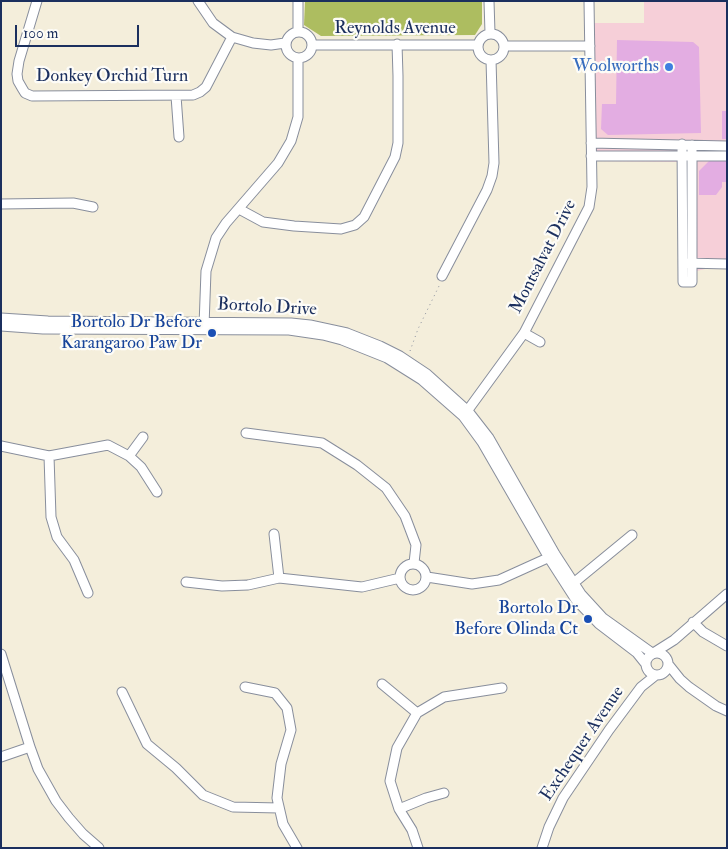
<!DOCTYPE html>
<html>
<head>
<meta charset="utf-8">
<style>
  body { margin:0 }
  #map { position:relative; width:728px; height:849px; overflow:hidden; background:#f4eedb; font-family:"IM FELL Double Pica",serif }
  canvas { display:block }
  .frame { position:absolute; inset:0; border:2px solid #1b2f5e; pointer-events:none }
  .scale { position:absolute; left:15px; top:25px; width:124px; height:22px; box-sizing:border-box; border:2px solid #1b2f5e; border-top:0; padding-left:6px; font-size:15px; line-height:18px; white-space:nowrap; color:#1b2f5e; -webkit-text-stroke:4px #fdfcf7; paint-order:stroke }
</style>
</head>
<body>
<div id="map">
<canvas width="728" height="849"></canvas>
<div class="frame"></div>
<div class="scale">100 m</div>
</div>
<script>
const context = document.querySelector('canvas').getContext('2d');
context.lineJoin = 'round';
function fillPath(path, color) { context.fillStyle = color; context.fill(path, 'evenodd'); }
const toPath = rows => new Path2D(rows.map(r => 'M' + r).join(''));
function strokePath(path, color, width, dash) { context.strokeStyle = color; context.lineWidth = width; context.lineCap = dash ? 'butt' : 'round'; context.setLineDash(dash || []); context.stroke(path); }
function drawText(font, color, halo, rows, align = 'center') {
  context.font = font + ' "IM FELL Double Pica",serif'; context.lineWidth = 4.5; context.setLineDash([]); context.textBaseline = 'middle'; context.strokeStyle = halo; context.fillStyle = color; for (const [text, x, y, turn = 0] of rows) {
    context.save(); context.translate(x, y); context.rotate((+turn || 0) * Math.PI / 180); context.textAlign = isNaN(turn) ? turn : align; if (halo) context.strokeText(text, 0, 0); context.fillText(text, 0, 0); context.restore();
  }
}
fillPath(toPath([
  [644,1,727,1,727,264,688,273,689,162,588,161,586,23,644,23]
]), '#f6cfd8');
fillPath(toPath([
  [305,1,482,1,482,24,475,35,321,36,304,25]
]), '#adbd60');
fillPath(toPath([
  [617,40,693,42,699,47,701,133,608,135,601,129,602,104,616,104],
  [722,111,727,111,727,139,722,139],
  [709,161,727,161,727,182,722,182,722,187,716,195,699,195,699,171]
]), '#e3ade2');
const minor = toPath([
  [37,1,19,61,17,74,18,81,22,88,25,93,32,96,193,95,200,92,206,87,232,37],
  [198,1,213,23,232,37,253,43,271,45,285,43],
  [489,1,490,33],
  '286 45a13 13 0 1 1 26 0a13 13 0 1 1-26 0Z',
  [298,32,298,1],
  '478 47a13 13 0 1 1 26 0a13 13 0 1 1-26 0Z',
  [312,45,478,45],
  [504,46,590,46],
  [176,96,179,137],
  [591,143,727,146],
  [682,144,683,282,692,282,692,145],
  [591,156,727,156],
  [1,204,73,203,93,207],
  [239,209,263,222,294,226,341,229,355,225,364,217,395,157,398,143,398,76,397,44],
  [687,263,727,264],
  [442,276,487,190,492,176,494,163,491,60],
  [1,318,48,321,291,323,310,325,347,333,380,346,400,356,427,374,468,411,489,438,555,554,581,594,603,618,652,653],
  [1,326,43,329,289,330,323,335,342,340,387,358,422,380,463,416,482,442,549,558,576,600,599,624,637,653,645,663],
  [204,326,206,271,216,238,226,223,278,163,291,141,298,117,298,58],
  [524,333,540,342],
  [465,414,524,333,589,207,592,187,589,1],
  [246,433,322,443,357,465,386,488,405,516,416,545,414,563],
  [1,446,49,456,108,445,129,456,141,467,157,492],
  [49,456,51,517,57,537,74,560,88,593],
  [129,456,143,437],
  [274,534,279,578],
  '400 577a13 13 0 1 1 26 0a13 13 0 1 1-26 0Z',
  [427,577,472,584,499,580,552,556],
  [186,582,222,586,248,585,279,578,362,587,400,578],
  [570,586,632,535],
  [693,622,703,632,727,646],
  [655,652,674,640,727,594],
  '646 664a11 11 0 1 1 22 0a11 11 0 1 1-22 0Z',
  [1,654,30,747,38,769,56,801,69,818,83,834,99,848],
  [668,664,680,679,689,687,716,706,727,711],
  [382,684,417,713],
  [245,687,275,693,287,708,291,730,281,764,277,798,283,824,297,848],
  [122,692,147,744,176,768,203,795,233,807,279,808],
  [1,757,30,747],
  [399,809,426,798,444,793],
  [418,848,412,830,399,809,390,781,397,748,417,713,444,697,502,688],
  [542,848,549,827,563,798,609,730,641,687,656,675]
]);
strokePath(minor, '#888e9c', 11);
strokePath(toPath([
  [410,351,418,329,440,284]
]), '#888e9c', 1, [1, 4]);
strokePath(minor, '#fff', 9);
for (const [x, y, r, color] of [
  [669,67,5,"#3f7fe0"],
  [212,333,5,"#1a4fb4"],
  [588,619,5,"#1a4fb4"]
]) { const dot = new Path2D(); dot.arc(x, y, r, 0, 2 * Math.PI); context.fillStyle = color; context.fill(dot); strokePath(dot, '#fdfcf7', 2); }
drawText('18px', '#1b2f5e', '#fdfcf7', [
  ["Reynolds Avenue",395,29],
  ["Donkey Orchid Turn",112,77],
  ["Montsalvat Drive",544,257,-63],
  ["Bortolo Drive",267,308,3],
  ["Exchequer Avenue",583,744,-56]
]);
drawText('18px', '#366cbe', '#fdfcf7', [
  ["Woolworths",659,67]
], 'right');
drawText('18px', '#164399', '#fdfcf7', [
  ["Bortolo Dr Before",202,323],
  ["Karangaroo Paw Dr",202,344],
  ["Bortolo Dr",578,609],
  ["Before Olinda Ct",578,630]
], 'right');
</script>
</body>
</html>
